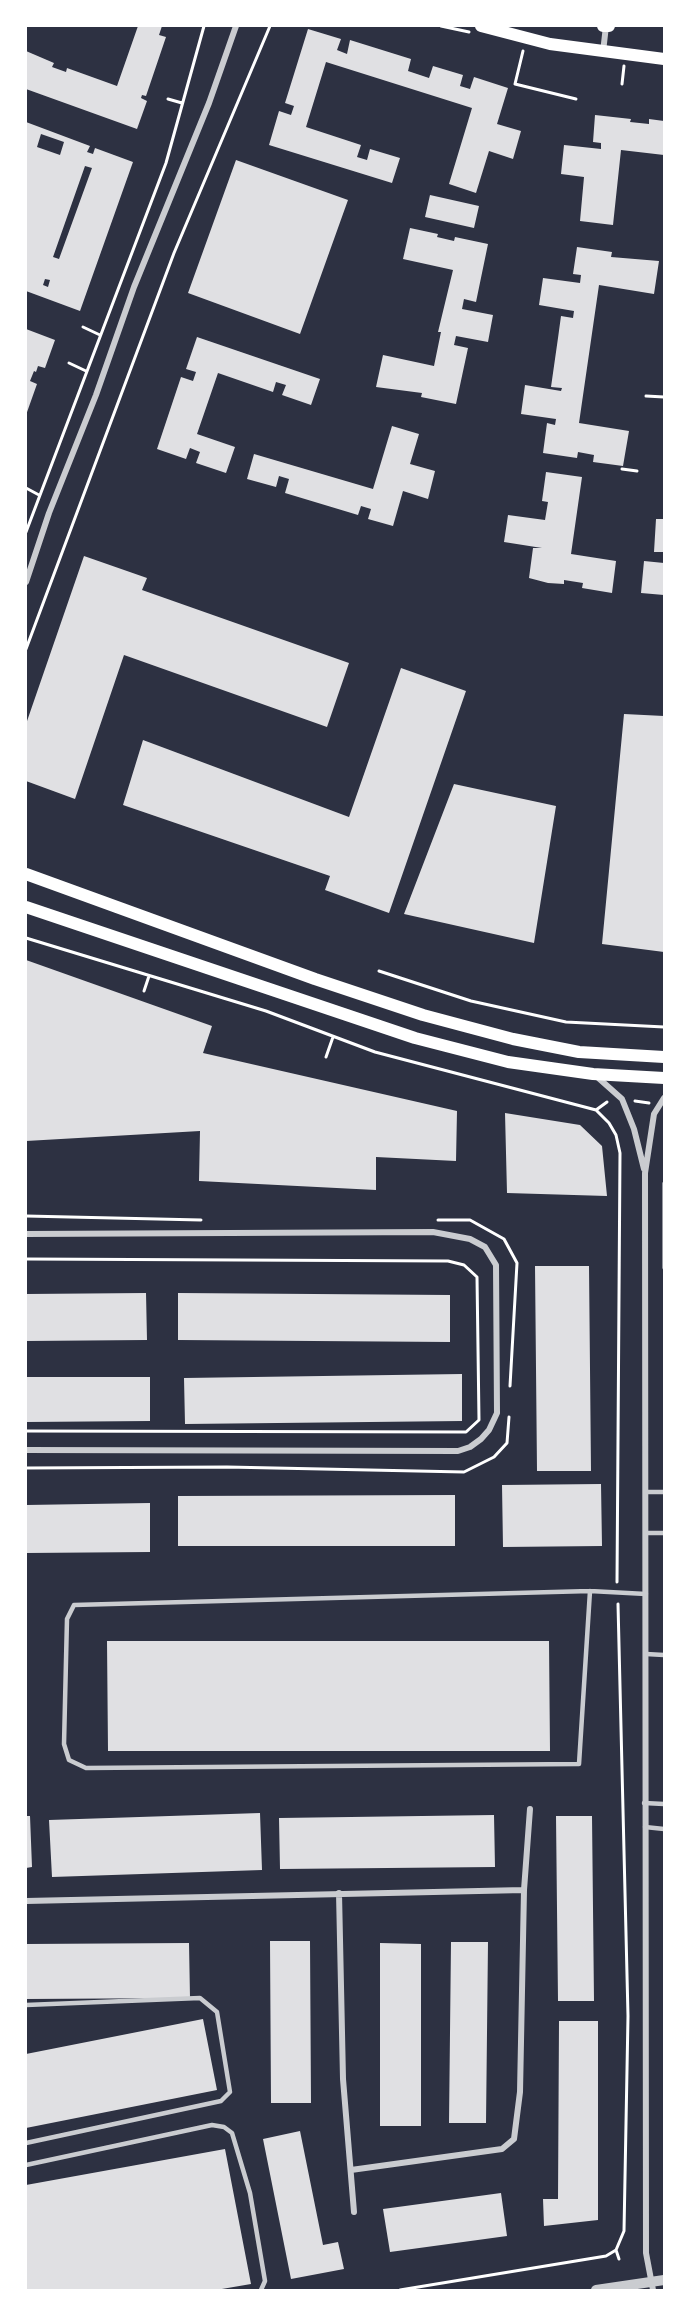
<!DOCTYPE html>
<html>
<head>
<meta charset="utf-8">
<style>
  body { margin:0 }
  #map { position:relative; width:690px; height:2316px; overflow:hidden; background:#2d3142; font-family:Roboto,sans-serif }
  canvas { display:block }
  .frame { position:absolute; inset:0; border:27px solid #fff; pointer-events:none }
</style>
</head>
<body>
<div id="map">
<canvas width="690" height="2316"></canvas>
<div class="frame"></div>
</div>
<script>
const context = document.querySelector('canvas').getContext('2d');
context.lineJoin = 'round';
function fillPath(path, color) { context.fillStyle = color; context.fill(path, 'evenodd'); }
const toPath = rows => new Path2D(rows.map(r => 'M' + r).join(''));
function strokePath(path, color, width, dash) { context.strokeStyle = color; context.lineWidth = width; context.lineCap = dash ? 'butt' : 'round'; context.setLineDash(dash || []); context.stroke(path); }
fillPath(toPath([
  [138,26,162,26,159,35,166,37,146,96,142,95,141,98,147,101,137,129,26,89,26,51,54,63,52,67,66,72,67,68,117,86],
  [308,29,341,39,337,50,347,54,350,40,411,59,408,71,429,78,433,66,463,75,460,86,470,89,474,77,508,88,497,124,521,131,513,159,489,151,476,193,449,184,472,108,326,62,306,127,361,145,357,157,367,160,370,149,400,158,392,183,269,145,279,111,291,115,294,106,285,103],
  [595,115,631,119,630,122,649,124,649,119,664,121,664,155,621,150,613,225,580,221,584,177,561,174,564,145,601,149,601,143,593,142],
  [26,122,90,146,87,152,93,154,95,148,133,162,80,311,26,291],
  [41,134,64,142,60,155,37,147],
  [85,166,92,168,59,259,53,257],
  [45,279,50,280,48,287,43,285],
  [236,160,348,200,300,334,188,293],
  [430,195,479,206,474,228,425,217],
  [410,228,438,234,437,237,454,241,455,237,488,244,476,302,464,299,462,309,493,315,488,342,456,336,454,345,468,348,456,404,421,397,422,393,376,387,383,355,434,366,441,332,438,332,453,270,403,259],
  [577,247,612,252,611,257,659,261,654,294,599,285,579,423,629,431,623,466,593,462,594,455,578,452,577,458,543,453,547,423,555,425,556,419,521,414,525,385,561,391,562,388,551,387,558,338,561,316,573,318,574,311,539,305,543,278,580,283,581,275,573,274],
  [26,329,55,340,45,368,38,366,36,372,34,371,30,381,37,384,26,415],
  [197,337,320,379,311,405,282,395,286,385,276,382,273,392,218,373,197,434,235,447,226,473,196,463,200,452,190,448,186,459,157,449,181,377,193,381,196,372,186,369],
  [392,426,419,434,410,464,435,471,428,499,403,491,393,526,368,519,371,509,361,506,358,515,285,493,289,479,279,476,276,487,247,479,254,454,373,489],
  [546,472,582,477,571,554,616,561,612,593,582,588,583,583,564,580,564,584,548,583,529,578,533,548,542,548,504,542,508,515,545,520,548,502,542,501],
  [656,519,664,519,664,552,654,552],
  [84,556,147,578,142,590,349,663,327,727,124,655,75,799,26,781,26,724],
  [644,561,664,563,664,595,641,593],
  [401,668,466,691,389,913,325,890,330,876,123,805,143,740,349,817],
  [624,714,664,716,664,952,602,944],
  [454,784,556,806,534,943,404,914],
  [26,960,212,1026,203,1053,457,1111,456,1161,376,1157,376,1190,199,1181,200,1131,26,1141],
  [505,1113,580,1125,602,1146,607,1196,507,1193],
  [535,1266,589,1266,591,1471,537,1471],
  [146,1293,147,1340,26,1341,26,1294],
  [178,1293,450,1295,450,1342,178,1340],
  [462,1374,462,1421,185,1424,184,1378],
  [26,1377,150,1377,150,1421,26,1422],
  [601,1484,602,1546,503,1547,502,1485],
  [455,1495,455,1546,178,1546,178,1496],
  [150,1503,150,1552,26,1553,26,1505],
  [107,1641,549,1641,550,1751,108,1751],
  [260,1813,262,1870,52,1877,49,1820],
  [494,1815,495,1867,280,1869,279,1818],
  [26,1816,30,1816,32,1867,26,1868],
  [556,1816,592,1816,594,2001,558,2001],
  [270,1941,310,1941,311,2103,271,2103],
  [451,1942,488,1942,486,2123,449,2123],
  [189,1943,190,1998,26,1999,26,1944],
  [380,1943,421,1944,421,2126,380,2126],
  [203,2019,217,2090,26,2128,26,2054],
  [559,2021,598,2021,598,2220,544,2226,543,2199,558,2199],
  [300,2131,323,2245,338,2242,344,2269,291,2279,263,2139],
  [225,2149,251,2284,216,2290,26,2290,26,2185],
  [501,2193,507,2236,390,2252,383,2209]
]), '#e0e0e3');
strokePath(toPath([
  [441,26,469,32],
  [523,51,515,84,576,99],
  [622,84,624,66],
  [168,99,182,103],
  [83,327,100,335],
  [69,363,86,371],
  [646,396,664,397],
  [622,469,637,471],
  [26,488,39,495],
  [26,532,166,163,204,26],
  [26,649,174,253,270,26],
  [26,938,266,1011,375,1052,596,1110,607,1102],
  [379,971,471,1001,566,1022,664,1027],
  [144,991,149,976],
  [326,1057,333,1037],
  [635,1101,649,1103],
  [596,1110,609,1123,616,1135,620,1153,617,1582],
  [664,1183,664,1268],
  [26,1216,201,1220],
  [438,1220,470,1220,504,1239,517,1263,510,1386],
  [26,1259,448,1261,464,1265,477,1277,479,1420,466,1432,26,1431],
  [26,1468,227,1467,464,1472,494,1457,507,1443,509,1417],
  [616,2250,619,2259],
  [400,2290,606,2256,616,2250,624,2231,628,2016,618,1604]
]), '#fff', 3);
strokePath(toPath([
  [647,1492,664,1492],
  [648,1533,664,1533],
  [590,1591,579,1764,86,1768,69,1760,64,1744,67,1619,74,1605,590,1591,646,1594],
  [646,1654,664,1655],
  [644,1803,664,1804],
  [645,1827,664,1829],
  [26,2005,200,1998,217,2012,230,2092,221,2101,26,2143],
  [26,2165,212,2125,224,2127,232,2133,250,2193,265,2281,261,2290]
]), '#caccd0', 4.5);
strokePath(toPath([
  [603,52,606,26],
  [26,582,49,513,96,395,134,287,209,103,236,26],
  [595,1075,622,1099,634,1129,644,1169],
  [26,1234,433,1232,470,1239,485,1247,496,1265,497,1413,489,1430,481,1439,470,1447,458,1451,26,1450],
  [339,1893,343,2079,354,2212],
  [26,1901,524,1890],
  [351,2170,502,2149,514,2139,520,2092,524,1890,530,1809],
  [653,2290,646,2253,645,1173,654,1114,664,1098]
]), '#caccd0', 6);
strokePath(toPath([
  [596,2290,664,2280]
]), '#caccd0', 10);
strokePath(toPath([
  [481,26,550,44,664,59],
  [603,26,609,26],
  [26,874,315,979,423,1015,513,1039,579,1052,664,1057],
  [26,907,415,1038,508,1062,593,1074,664,1078]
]), '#fff', 12);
</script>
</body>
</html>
